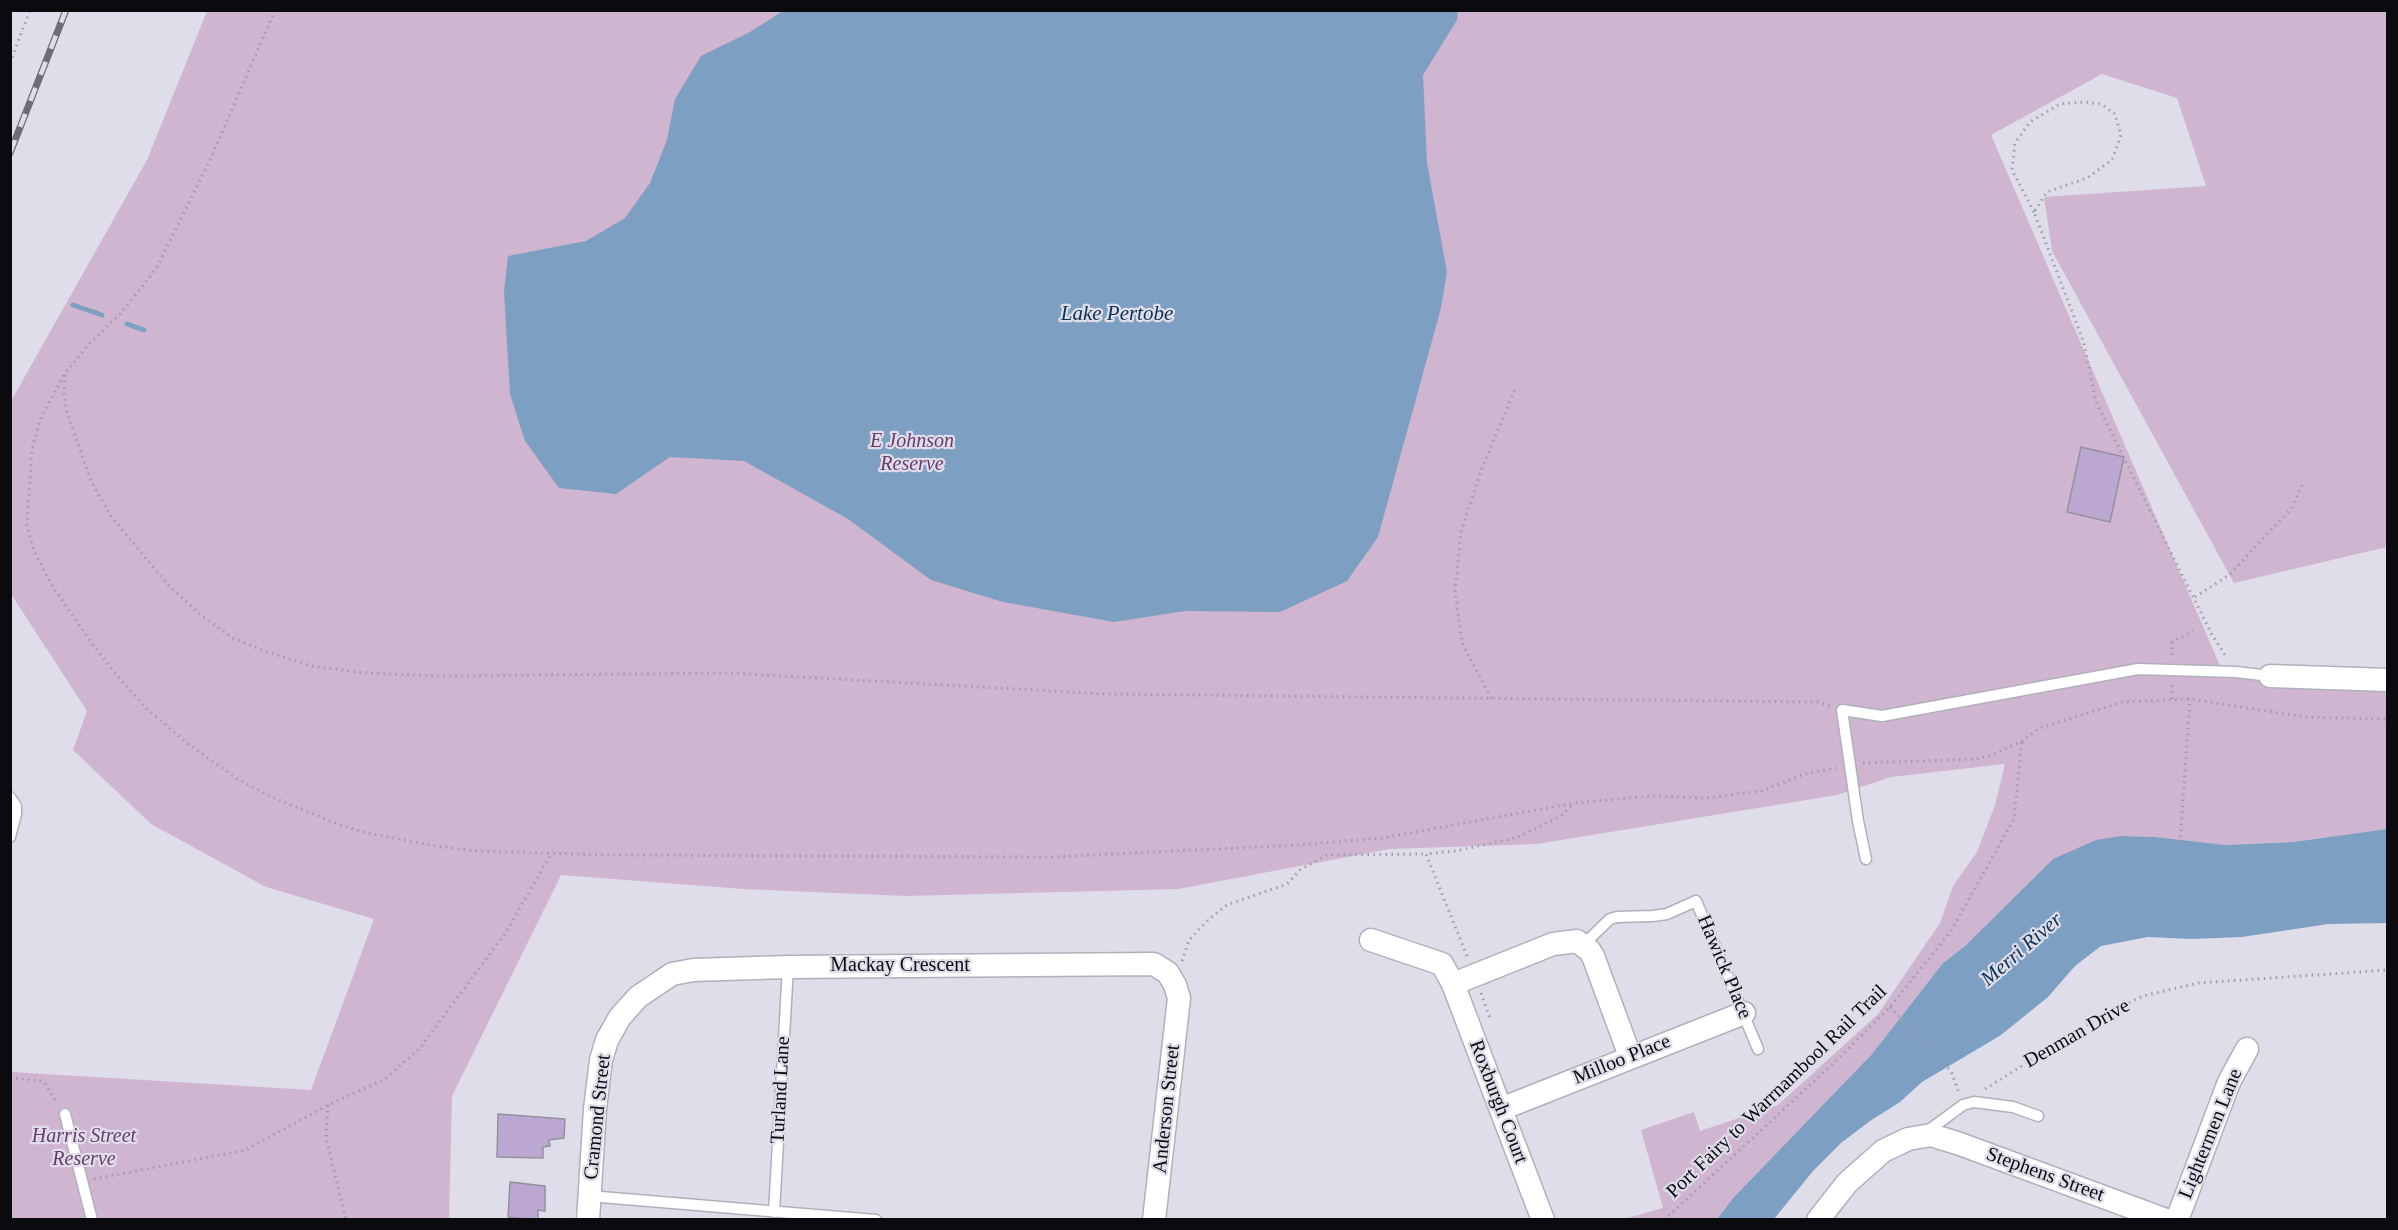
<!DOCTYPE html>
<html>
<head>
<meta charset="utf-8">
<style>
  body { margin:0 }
  #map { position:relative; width:2398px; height:1230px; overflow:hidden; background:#dedde9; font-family:"Times New Roman",serif }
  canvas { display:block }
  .frame { position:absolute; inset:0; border:12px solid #0b0b0f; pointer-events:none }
</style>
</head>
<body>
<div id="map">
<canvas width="2398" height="1230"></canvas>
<div class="frame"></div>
</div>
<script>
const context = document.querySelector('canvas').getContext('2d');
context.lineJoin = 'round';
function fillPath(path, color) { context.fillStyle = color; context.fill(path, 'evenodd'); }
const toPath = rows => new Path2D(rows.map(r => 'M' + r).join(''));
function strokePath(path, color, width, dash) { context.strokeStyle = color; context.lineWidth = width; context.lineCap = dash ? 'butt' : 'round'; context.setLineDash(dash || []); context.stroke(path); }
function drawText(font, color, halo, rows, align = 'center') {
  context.font = font + ' "Times New Roman",serif'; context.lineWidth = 4.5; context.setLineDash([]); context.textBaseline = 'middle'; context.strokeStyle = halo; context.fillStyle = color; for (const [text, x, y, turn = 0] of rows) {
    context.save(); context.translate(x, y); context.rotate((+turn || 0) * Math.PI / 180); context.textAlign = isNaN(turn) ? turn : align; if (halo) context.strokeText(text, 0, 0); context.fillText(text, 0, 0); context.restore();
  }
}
fillPath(toPath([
  [207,11,2387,11,2387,547,2234,583,2052,251,2044,197,2206,186,2177,98,2102,74,1991,135,2221,668,2387,680,2387,829,2293,842,2226,845,2155,837,2121,836,2053,859,1965,946,1943,963,1872,1054,1734,1197,1717,1219,1624,1219,1663,1208,1641,1130,1694,1112,1700,1131,1778,1105,1878,1014,1940,923,1953,886,1977,852,1995,805,2005,764,1891,777,1837,795,1537,844,1390,849,1178,889,906,896,743,889,561,875,452,1096,449,1219,11,1219,11,1072,311,1090,374,919,266,887,151,824,73,750,87,711,11,594,11,401,147,160]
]), '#d0b5d1');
fillPath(toPath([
  [783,11,1458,11,1457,20,1423,75,1427,163,1447,272,1441,308,1378,537,1347,581,1280,612,1185,611,1114,622,1003,602,931,580,848,519,744,461,670,457,616,494,559,488,525,441,510,394,504,292,508,256,586,241,625,218,650,183,667,140,675,99,701,56,750,32],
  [2387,829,2387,923,2328,924,2242,937,2191,939,2148,937,2101,946,2075,966,2048,997,2001,1035,1922,1082,1900,1102,1870,1121,1841,1143,1813,1171,1774,1219,1717,1219,1734,1197,1872,1054,1943,963,1965,946,2053,859,2096,840,2121,836,2155,837,2226,845,2293,842]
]), '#7d9fc2');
strokePath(toPath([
  [73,305,102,315],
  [127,324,144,330]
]), '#7d9fc2', 5);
const building = toPath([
  [2081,447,2124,457,2110,522,2067,512,2081,447],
  [498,1114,565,1119,564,1138,549,1140,550,1146,543,1147,543,1158,497,1157,498,1114],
  [510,1182,545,1186,545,1211,538,1210,538,1220,508,1217,510,1182]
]);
fillPath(building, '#bba7d1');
strokePath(building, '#95919b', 1.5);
const service = toPath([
  [10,797,16,806,16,814,10,837],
  [1866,859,1858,821,1842,710,1882,716,2138,669,2236,672,2270,676],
  [1584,944,1610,919,1617,917,1653,916,1667,914,1696,901,1758,1049],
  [65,1114,92,1220],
  [1925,1133,1963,1105,1974,1102,2013,1107,2038,1116],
  [589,1196,876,1220],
  [774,1212,788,967]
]);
const minor = toPath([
  [2270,676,2388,680],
  [1371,940,1442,964,1453,984,1543,1220],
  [1453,984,1553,944,1577,941,1589,950,1593,956,1630,1056],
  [1501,1109,1744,1013],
  [588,1220,595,1109,601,1060,607,1040,620,1017,638,997,672,974,693,970,788,967,1154,964,1168,973,1175,985,1179,998,1154,1220],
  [1818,1220,1847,1183,1883,1151,1908,1139,1931,1135,1960,1144,2166,1220],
  [2177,1220,2229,1082,2247,1049]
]);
strokePath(service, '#b0b0bb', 13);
strokePath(minor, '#b0b0bb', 25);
strokePath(toPath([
  [275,10,211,158,156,269,120,314,90,343,65,373,41,418,32,449,27,525,34,551,51,584,93,645,120,679,146,708,188,744,239,780,272,797,340,825,367,833,436,846,475,851,609,855,1052,857,1298,845,1382,838,1575,803,1651,796,1705,798,1761,791,1805,774,1836,768],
  [10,63,30,10],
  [2034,212,2012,170,2015,143,2030,122,2060,104,2084,102,2101,104,2115,114,2121,135,2112,160,2087,178,2047,192,2034,212,2084,343,2096,402,2212,635,2227,658],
  [65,375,64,394,67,413,91,481,111,516,168,585,202,616,233,638,267,652,312,666,365,673,440,676,729,673,1105,694,1818,702,1830,706],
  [2195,597,2229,575,2291,509,2302,485],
  [2172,655,2172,642,2193,631],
  [1491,698,1462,643,1455,591,1461,532,1482,468,1516,387],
  [2172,699,2172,683],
  [1863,763,1976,759,1992,755,2022,741,2040,728,2123,702,2190,699,2305,717,2388,719],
  [2180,843,2190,699],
  [1467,956,1426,854,1455,851,1516,838,1561,816,1573,804],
  [1182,961,1189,940,1208,920,1227,905,1287,884,1300,870,1327,855,1426,854],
  [1481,993,1491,1021],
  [1890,1007,1951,1071,1959,1093],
  [10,1078,43,1081,57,1103],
  [1985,1089,2100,1017,2143,996,2198,983,2388,970],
  [328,1105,326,1137,346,1220],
  [94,1179,246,1150,328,1105,385,1079,420,1048,506,932,551,854],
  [1664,1220,1835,1062,1890,1007,1951,931,2014,819,2022,741]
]), '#9e9da7', 3, [1.5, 4.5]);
strokePath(service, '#fff', 10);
strokePath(minor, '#fff', 22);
const rail = toPath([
  [10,153,66,10]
]);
strokePath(rail, '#6e6d75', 7);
strokePath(rail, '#dedde9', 4.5, [14]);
drawText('italic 20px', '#683b6b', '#dedde9', [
  ["E Johnson",912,442],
  ["Reserve",912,465],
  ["Harris Street",84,1137],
  ["Reserve",84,1160]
]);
drawText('20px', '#0b0b0f', '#dedde9', [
  ["Mackay Crescent",900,966],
  ["Hawick Place",1724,967,67],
  ["Denman Drive",2077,1034,-30],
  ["Milloo Place",1622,1060,-22],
  ["Turland Lane",781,1090,-87],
  ["Port Fairy to Warrnambool Rail Trail",1777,1092,-44],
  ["Roxburgh Court",1498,1102,69],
  ["Anderson Street",1167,1109,-84],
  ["Cramond Street",598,1117,-84],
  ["Lightermen Lane",2211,1134,-68],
  ["Stephens Street",2045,1175,20]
]);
drawText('italic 21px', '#0b3254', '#dedde9', [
  ["Lake Pertobe",1117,314],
  ["Merri River",2022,950,-41]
]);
</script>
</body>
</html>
